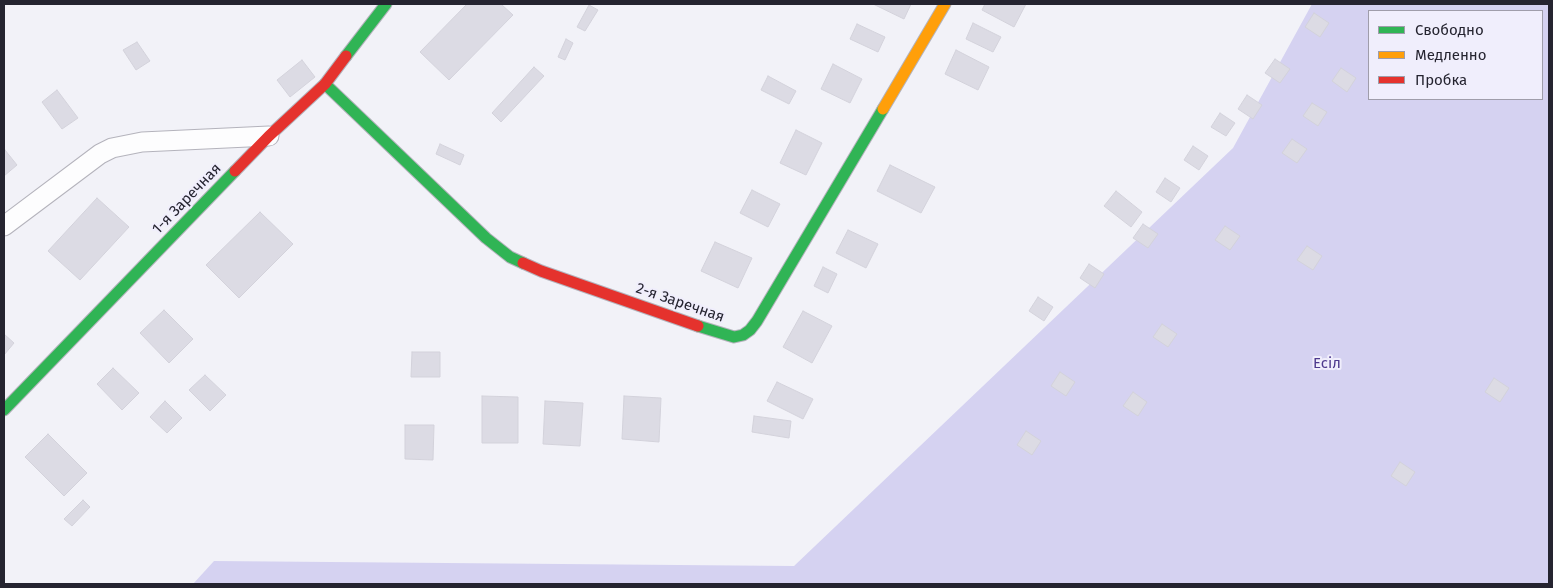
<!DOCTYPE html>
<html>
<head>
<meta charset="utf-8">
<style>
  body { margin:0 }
  #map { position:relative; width:1553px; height:588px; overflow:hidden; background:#f2f2f8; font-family:"Fira Sans",sans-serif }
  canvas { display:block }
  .frame { position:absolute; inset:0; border:5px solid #252430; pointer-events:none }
  .legend { position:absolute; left:1368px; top:10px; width:175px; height:90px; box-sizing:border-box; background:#f0eefc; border:1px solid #9f9daa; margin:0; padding:6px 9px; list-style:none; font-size:15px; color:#252430 }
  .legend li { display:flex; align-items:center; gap:10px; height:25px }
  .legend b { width:25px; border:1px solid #9f9daa }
</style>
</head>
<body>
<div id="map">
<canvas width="1553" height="588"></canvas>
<div class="frame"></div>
<ul class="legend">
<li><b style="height:6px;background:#30b455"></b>Свободно</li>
<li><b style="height:6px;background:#ff9f0a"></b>Медленно</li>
<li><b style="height:6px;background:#e5322d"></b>Пробка</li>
</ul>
</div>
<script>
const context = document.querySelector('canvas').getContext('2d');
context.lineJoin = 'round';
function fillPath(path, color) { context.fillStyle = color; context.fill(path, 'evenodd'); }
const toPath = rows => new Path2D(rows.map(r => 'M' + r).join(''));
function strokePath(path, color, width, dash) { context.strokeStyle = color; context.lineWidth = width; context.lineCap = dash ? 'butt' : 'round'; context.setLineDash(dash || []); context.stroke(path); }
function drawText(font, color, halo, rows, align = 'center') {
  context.font = font + ' "Fira Sans",sans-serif'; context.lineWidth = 4; context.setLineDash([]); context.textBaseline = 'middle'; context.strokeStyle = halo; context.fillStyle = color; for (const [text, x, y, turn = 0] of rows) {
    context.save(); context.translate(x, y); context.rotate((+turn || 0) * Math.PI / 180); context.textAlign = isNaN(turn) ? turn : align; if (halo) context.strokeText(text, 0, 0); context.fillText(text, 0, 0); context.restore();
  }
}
fillPath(toPath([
  [1312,4,1549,4,1549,584,193,584,214,561,794,566,1233,148],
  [1369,11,1542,11,1542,99,1369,99]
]), '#d5d2f1');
const building = toPath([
  [467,4,501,4,513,15,449,80,420,52,467,4],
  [873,4,911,4,904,19,873,4],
  [985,4,1026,4,1014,27,982,10,985,4],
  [589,5,598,10,585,31,577,27,589,5],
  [1314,13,1329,23,1320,37,1305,27,1314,13],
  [973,23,1001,37,993,52,966,39,973,23],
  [857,24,885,37,878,52,850,39,857,24],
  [566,39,573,43,565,60,558,57,566,39],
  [137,42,150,61,136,70,123,50,137,42],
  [956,50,989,67,978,90,945,74,956,50],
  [1275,59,1290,69,1280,83,1265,73,1275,59],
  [302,60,315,77,290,97,277,80,302,60],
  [833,64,862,79,850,103,821,89,833,64],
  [534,67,544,76,501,122,492,113,534,67],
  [1341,68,1356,78,1347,92,1332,81,1341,68],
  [768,76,796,91,789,104,761,90,768,76],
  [57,90,78,118,62,129,42,102,57,90],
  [1247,95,1262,105,1253,119,1238,109,1247,95],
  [1312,103,1327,112,1318,126,1303,116,1312,103],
  [1220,113,1235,123,1226,136,1211,127,1220,113],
  [796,130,822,143,806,175,780,163,796,130],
  [1292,139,1307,149,1297,163,1282,153,1292,139],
  [440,144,464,155,460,165,436,154,440,144],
  [1193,146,1208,156,1199,170,1184,160,1193,146],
  [5,150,17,165,4,176,4,151,5,150],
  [890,165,935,187,921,213,877,191,890,165],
  [1165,178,1180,188,1171,202,1156,192,1165,178],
  [752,190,780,204,768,227,740,213,752,190],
  [1116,191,1142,212,1131,227,1104,206,1116,191],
  [97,198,129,227,80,280,48,251,97,198],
  [260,212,293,244,239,298,206,265,260,212],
  [1143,224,1158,234,1148,248,1133,238,1143,224],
  [1225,226,1240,236,1230,250,1215,240,1225,226],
  [848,230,878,244,866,268,836,253,848,230],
  [715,242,752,258,738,288,701,271,715,242],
  [1307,246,1322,256,1313,270,1297,260,1307,246],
  [1089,264,1104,274,1095,288,1080,278,1089,264],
  [823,267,837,274,828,293,814,286,823,267],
  [1038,297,1053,307,1044,321,1029,311,1038,297],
  [164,310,193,339,169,363,140,333,164,310],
  [803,311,832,326,812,363,783,347,803,311],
  [1162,324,1177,334,1168,347,1153,337,1162,324],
  [4,334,14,343,4,355,4,334],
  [412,352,440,352,440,377,411,377,412,352],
  [113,368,139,393,122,410,97,384,113,368],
  [1060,372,1075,382,1066,396,1051,386,1060,372],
  [205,375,226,395,210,411,189,390,205,375],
  [1494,378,1509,388,1500,402,1485,392,1494,378],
  [777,382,813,399,803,419,767,401,777,382],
  [1133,392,1147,402,1138,416,1123,406,1133,392],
  [482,396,518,397,518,443,482,443,482,396],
  [624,396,661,398,659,442,622,439,624,396],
  [165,401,182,418,167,433,150,417,165,401],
  [545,401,583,403,580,446,543,444,545,401],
  [754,416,791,421,789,438,752,432,754,416],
  [405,425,434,425,433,460,405,459,405,425],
  [1026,431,1041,441,1032,455,1017,445,1026,431],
  [48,434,87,473,64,496,25,457,48,434],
  [1400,462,1415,472,1406,486,1391,476,1400,462],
  [83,500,90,507,72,526,64,519,83,500]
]);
fillPath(building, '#dcdbe4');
strokePath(building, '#d3d2db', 1);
const street = toPath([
  [4,226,100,154,112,148,142,142,269,136]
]);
const fast = toPath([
  [346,56,386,4],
  [325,84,486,238,510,257,523,263],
  [698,326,734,337,743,335,750,330,757,321,883,109],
  [4,410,235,171]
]);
const slow = toPath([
  [883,109,945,4]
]);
const jam = toPath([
  [235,171,269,136,325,84,346,56],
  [523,263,541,271,698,326]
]);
strokePath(street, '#b4b3bc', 21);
strokePath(fast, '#b4b3bc', 13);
strokePath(slow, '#b4b3bc', 13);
strokePath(jam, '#b4b3bc', 13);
strokePath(street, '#fdfdfe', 19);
strokePath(fast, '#30b455', 11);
strokePath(slow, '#ff9f0a', 11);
strokePath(jam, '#e5322d', 11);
drawText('15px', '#252430', '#f0eefc', [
  ["1-я Заречная",187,199,-46],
  ["2-я Заречная",680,303,19]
]);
drawText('15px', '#4d398d', '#f0eefc', [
  ["Есіл",1327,364]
]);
</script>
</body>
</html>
